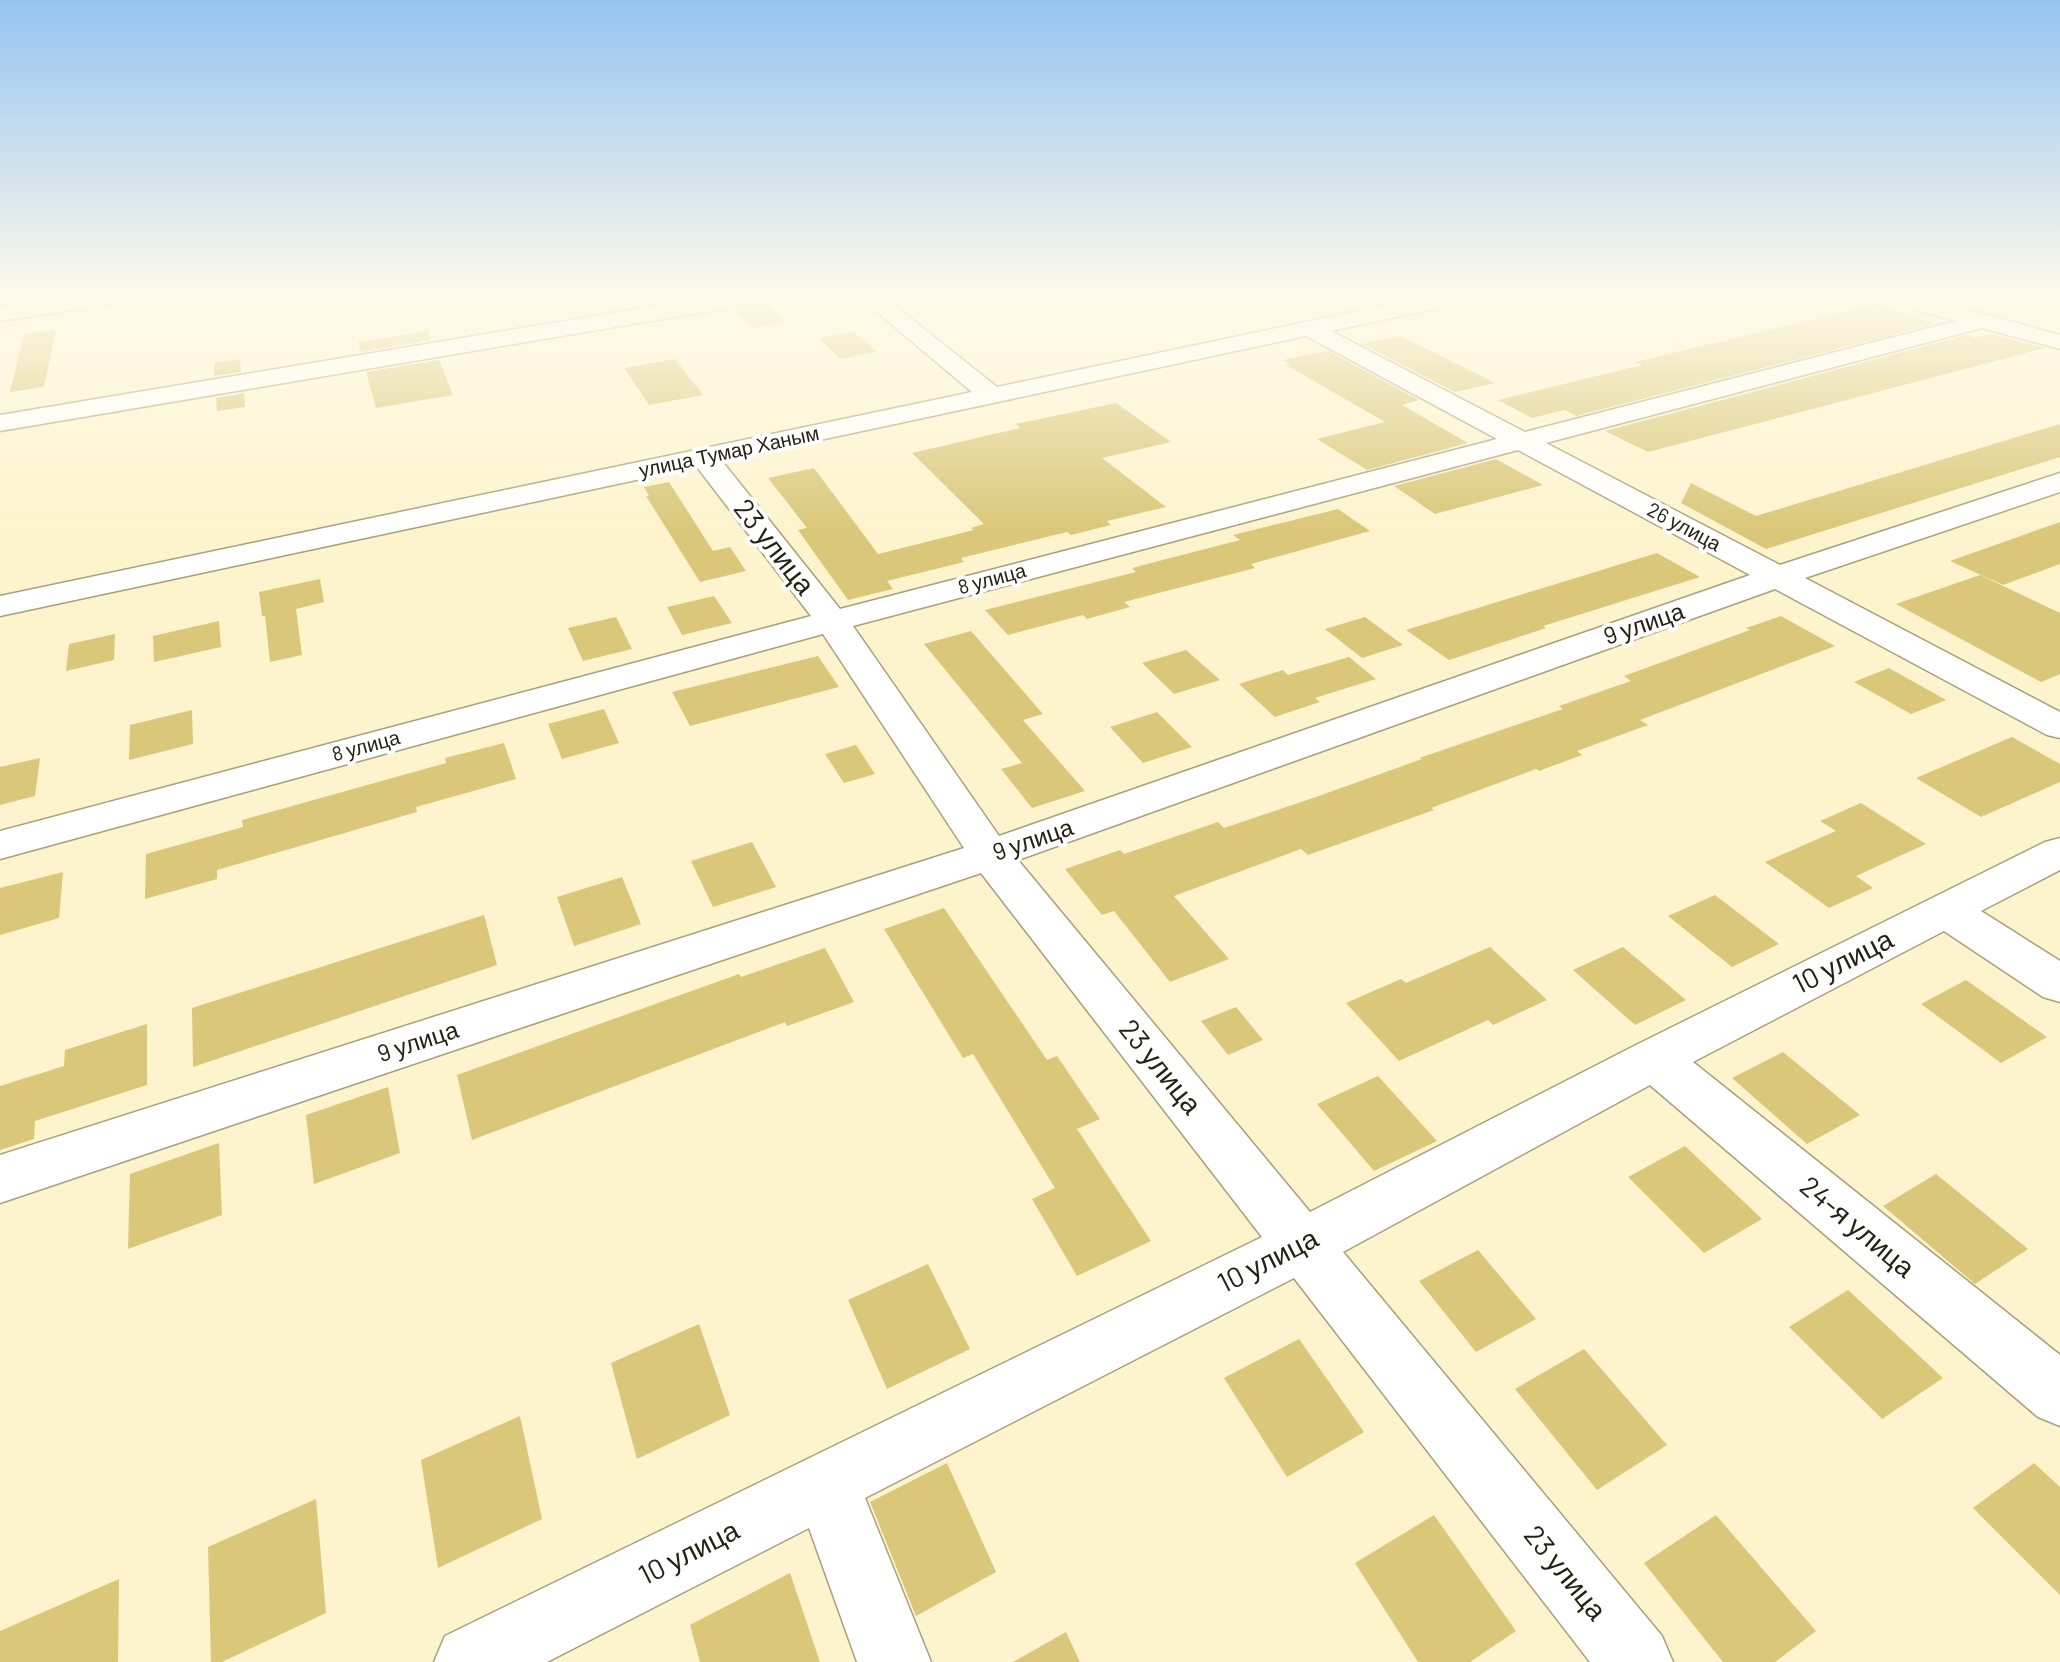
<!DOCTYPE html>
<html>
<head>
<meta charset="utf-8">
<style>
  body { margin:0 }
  canvas { display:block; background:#fdf4ce }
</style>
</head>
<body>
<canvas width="2060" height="1662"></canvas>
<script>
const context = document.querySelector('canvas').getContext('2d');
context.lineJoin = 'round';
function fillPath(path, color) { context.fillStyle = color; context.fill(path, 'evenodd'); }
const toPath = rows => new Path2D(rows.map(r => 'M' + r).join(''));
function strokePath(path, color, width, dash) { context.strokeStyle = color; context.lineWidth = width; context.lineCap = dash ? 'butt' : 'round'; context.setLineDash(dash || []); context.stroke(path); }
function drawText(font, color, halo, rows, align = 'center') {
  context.font = font + ' Barlow,sans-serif'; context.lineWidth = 8; context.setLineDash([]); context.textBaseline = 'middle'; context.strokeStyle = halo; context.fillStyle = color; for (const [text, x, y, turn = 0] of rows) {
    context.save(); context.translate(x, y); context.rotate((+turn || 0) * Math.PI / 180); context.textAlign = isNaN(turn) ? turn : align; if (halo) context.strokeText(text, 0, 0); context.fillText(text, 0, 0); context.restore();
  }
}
fillPath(toPath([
  [763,300,785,322,752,328,735,310,752,307],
  [1877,304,1934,324,1576,416,1565,410,1532,418,1498,400,1642,365,1635,362],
  [56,330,44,387,10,392,24,334],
  [428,331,431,340,361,352,358,342],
  [854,332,877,352,840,359,819,338],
  [1991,334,2045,348,1648,452,1605,431,1967,335,1975,338],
  [1401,336,1495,383,1455,392,1362,344],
  [1328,351,1419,400,1402,405,1468,443,1367,470,1317,439,1385,422,1286,365,1290,364,1283,360],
  [240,359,241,372,214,376,214,363],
  [675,359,703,395,649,405,624,368],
  [439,360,453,395,376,408,366,372],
  [244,393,245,407,217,411,216,398],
  [1116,403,1171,442,1102,458,1166,507,1107,521,1111,525,1071,535,1067,532,961,558,964,562,887,581,893,589,848,600,798,530,807,528,768,478,814,468,878,554,974,530,971,528,984,524,912,453,1020,428,1016,424],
  [2060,424,2060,457,1766,549,1681,503,1691,483,1756,516],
  [1496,459,1543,485,1435,514,1394,486],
  [669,482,713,551,730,547,746,571,700,582,646,496,649,496,644,487],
  [1338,509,1370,531,1251,564,1255,568,1124,602,1130,607,1087,619,1083,615,1008,635,985,610,1136,572,1132,568,1240,540,1233,535],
  [2060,522,2060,564,2003,585,1950,561],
  [1657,553,1700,577,1543,626,1546,628,1449,660,1406,630],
  [1980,575,2060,613,2060,674,2041,682,1896,604],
  [320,579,324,602,296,609,302,655,270,662,265,616,262,616,259,592],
  [714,596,732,623,682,635,667,607],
  [1781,616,1835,646,1640,720,1648,725,1577,751,1582,755,1539,771,1536,769,1431,808,1434,810,1308,855,1301,849,1174,896,1229,959,1170,982,1114,911,1102,915,1065,869,1120,850,1124,854,1218,822,1224,828,1316,797,1422,759,1419,758,1563,709,1559,706,1631,681,1624,676,1750,630,1746,628],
  [616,617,632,649,583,661,568,628],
  [1365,617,1403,645,1362,658,1325,629],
  [219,621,221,647,154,662,153,636],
  [971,631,1043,714,1023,720,1085,791,1032,808,1001,769,1022,763,924,644],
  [115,634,114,660,66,671,69,644],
  [1186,650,1220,680,1174,694,1142,663],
  [818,656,839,687,690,726,672,692],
  [1349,657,1376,679,1315,698,1320,702,1275,717,1239,684,1283,670,1288,675],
  [1889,668,1946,700,1911,714,1854,682],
  [604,709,619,743,562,759,548,724],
  [192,710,193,744,129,760,130,725],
  [1157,712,1192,747,1143,763,1110,727],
  [2012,737,2060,764,2060,782,1981,817,1916,778],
  [504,743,516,779,416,807,417,812,217,870,217,879,145,899,146,854,243,827,242,820,446,763,445,758],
  [856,745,875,774,844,783,825,754],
  [40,758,35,796,0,805,0,767],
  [1861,803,1926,844,1856,876,1873,888,1829,908,1765,862,1836,831,1820,821],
  [752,842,776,887,713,907,691,861],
  [63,872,59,918,0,935,0,888],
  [622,877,641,924,574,946,557,897],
  [1715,895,1779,944,1732,967,1668,916],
  [944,908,1047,1060,1057,1056,1100,1119,1077,1129,1151,1241,1077,1276,1032,1199,1055,1188,973,1054,963,1058,884,929],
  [484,915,497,965,193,1067,192,1008],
  [1490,947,1547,1000,1493,1025,1488,1020,1399,1061,1346,1003,1401,979,1406,983],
  [1623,947,1686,1000,1635,1025,1573,970],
  [825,948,854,1002,787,1026,785,1022,472,1140,457,1075,739,974,741,977],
  [1966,980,2047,1037,2001,1063,1921,1004],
  [1236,1007,1263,1040,1228,1055,1201,1021],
  [147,1024,147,1085,35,1121,34,1139,0,1150,0,1086,64,1066,65,1050],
  [1783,1052,1860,1115,1807,1144,1732,1078],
  [1378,1076,1437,1141,1374,1171,1317,1104],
  [388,1087,400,1153,314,1184,306,1115],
  [219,1143,222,1215,128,1249,130,1174],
  [1685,1146,1762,1219,1704,1253,1628,1177],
  [1936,1174,2028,1249,1975,1284,1883,1206],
  [1478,1250,1536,1319,1476,1352,1419,1281],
  [928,1264,970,1349,887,1389,848,1300],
  [1848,1290,1943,1378,1882,1419,1789,1327],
  [699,1324,730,1415,637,1459,611,1363],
  [1299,1339,1364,1432,1287,1477,1224,1378],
  [1584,1349,1667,1445,1597,1490,1515,1389],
  [520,1416,542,1519,438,1568,421,1460],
  [947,1463,996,1572,916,1616,870,1502],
  [2034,1463,2060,1487,2060,1595,1973,1508],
  [316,1499,326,1613,222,1662,211,1662,208,1547],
  [1434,1515,1516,1631,1470,1662,1418,1662,1355,1563],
  [1716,1515,1816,1631,1775,1662,1723,1662,1644,1563],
  [790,1573,820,1662,700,1662,690,1625],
  [119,1579,118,1662,0,1662,0,1631],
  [1066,1632,1080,1662,1013,1662]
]), '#dac779');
const minor = toPath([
  [65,297,124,297,113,304,0,321,0,307,65,297],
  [708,297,762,297,751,304,0,431,0,415,708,297],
  [859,297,884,297,997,387,1424,297,1469,297,1458,304,1331,331,1525,432,1956,321,1887,302,1884,297,1922,297,2060,335,2060,349,1982,328,1546,443,1780,565,2060,473,2060,492,1805,578,2060,712,2060,738,2047,735,1775,589,1018,860,1310,1212,1636,1045,2045,842,2060,838,2060,870,1981,911,2060,961,2060,1002,2043,997,1944,931,1693,1062,2060,1355,2060,1426,2038,1417,1650,1085,1343,1252,1662,1636,1673,1662,1590,1662,1294,1278,865,1498,931,1662,857,1662,809,1528,547,1662,434,1662,445,1636,1262,1237,981,873,0,1203,0,1155,964,848,823,634,0,859,0,831,811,616,697,467,0,616,0,596,972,392,859,297],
  [1306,336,1497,439,840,609,722,461,1306,336],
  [1518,450,1750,575,999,836,853,626,1518,450]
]);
strokePath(minor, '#a8a07c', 3);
fillPath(minor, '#fff');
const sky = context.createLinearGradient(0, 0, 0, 530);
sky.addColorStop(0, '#95c3f1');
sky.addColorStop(0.56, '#fefae9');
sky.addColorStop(1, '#fefae900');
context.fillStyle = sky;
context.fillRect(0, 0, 2060, 530);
drawText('20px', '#252214', '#fff', [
  ["улица Тумар Ханым",729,452,-12],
  ["26 улица",1684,527,28],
  ["8 улица",992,579,-15],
  ["8 улица",366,746,-15]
]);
drawText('24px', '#252214', '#fff', [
  ["9 улица",1644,624,-19],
  ["9 улица",1033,840,-19],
  ["9 улица",418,1042,-18]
]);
drawText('28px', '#252214', '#fff', [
  ["23 улица",774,547,52],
  ["10 улица",1843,962,-27],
  ["23 улица",1160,1067,51],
  ["24-я улица",1857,1227,40],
  ["10 улица",1268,1261,-27],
  ["10 улица",689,1553,-27],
  ["23 улица",1565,1573,51]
]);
</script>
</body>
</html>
